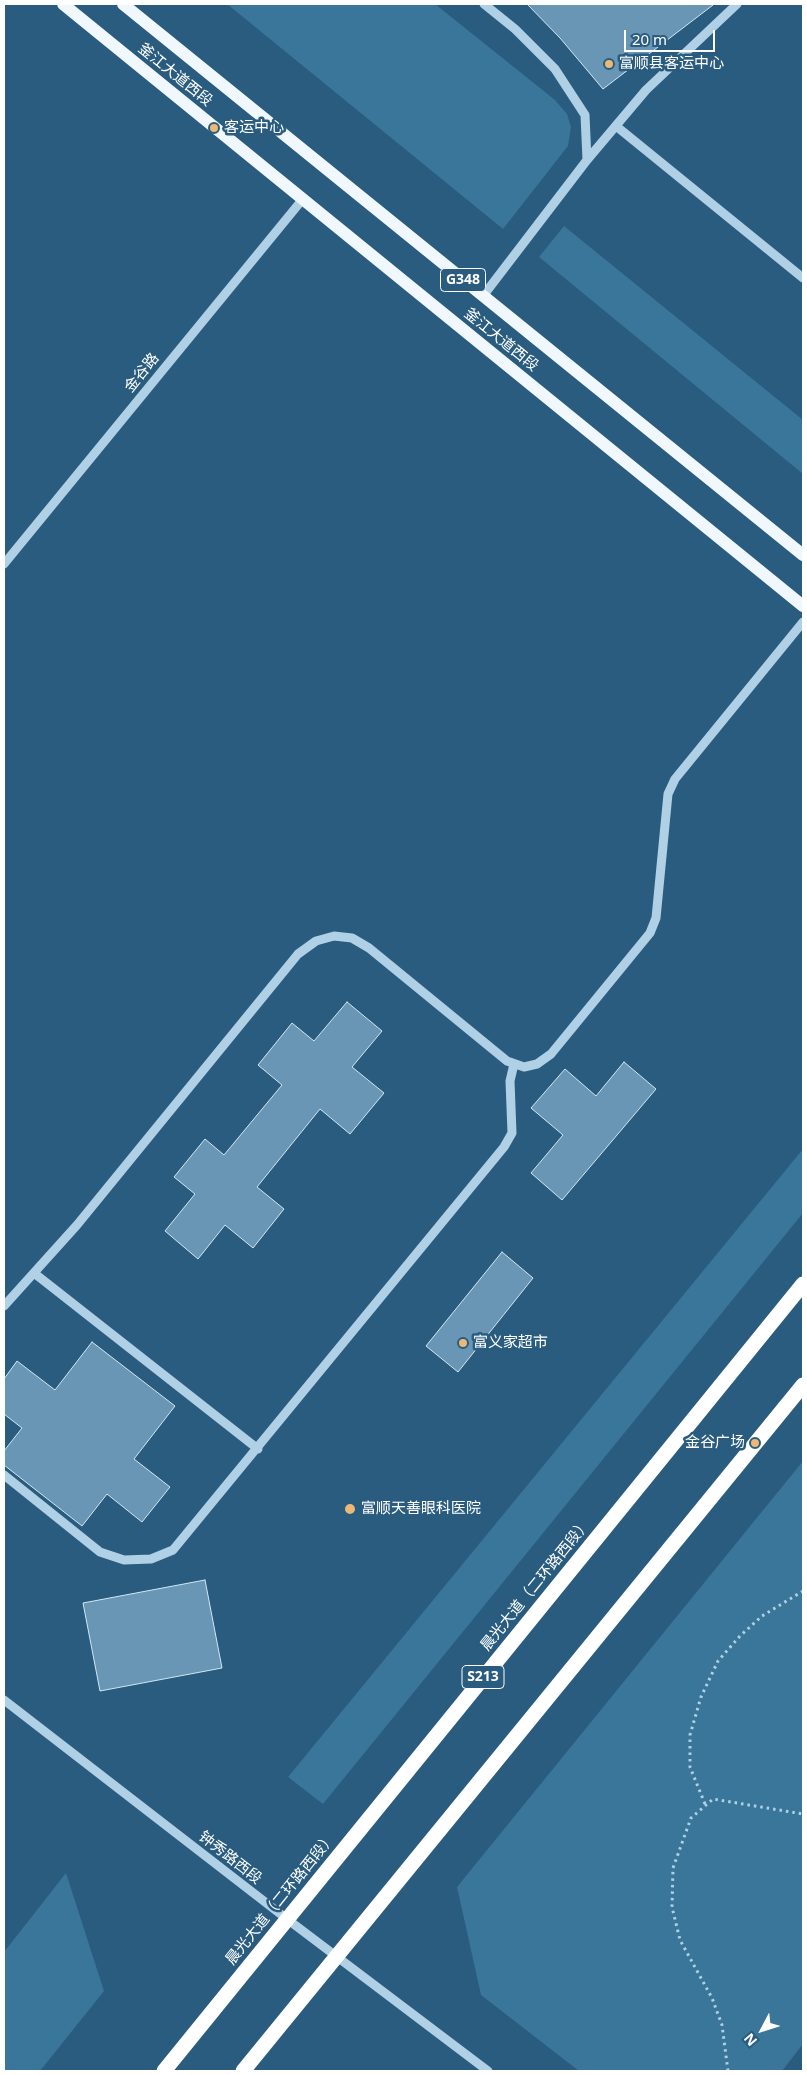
<!DOCTYPE html>
<html>
<head>
<meta charset="utf-8">
<style>
  body { margin:0 }
  #map { position:relative; width:807px; height:2075px; overflow:hidden; background:#295c7f; font-family:"Noto Sans",sans-serif }
  canvas { display:block }
  .frame { position:absolute; inset:0; border:5px solid #fff; pointer-events:none }
  .north { position:absolute; left:737px; top:2005px; width:50px; height:50px; -webkit-text-stroke:4px #295c7f; paint-order:stroke; rotate:230deg; font-size:14px; font-weight:700; line-height:20px; text-align:center; color:#fff }
  .north::after { content:''; display:block; margin:auto; width:18px; height:22px; background:#fff; clip-path:polygon(50% 0,100% 100%,50% 72%,0 100%) }
  .scale { position:absolute; left:624px; top:30px; width:91px; height:22px; box-sizing:border-box; border:2px solid #fff; border-top:0; padding-left:6px; font-size:15px; line-height:18px; white-space:nowrap; color:#fff; -webkit-text-stroke:4px #295c7f; paint-order:stroke }
</style>
</head>
<body>
<div id="map">
<canvas width="807" height="2075"></canvas>
<div class="frame"></div>
<div class="north">N</div>
<div class="scale">20 m</div>
</div>
<script>
const context = document.querySelector('canvas').getContext('2d');
context.lineJoin = 'round';
function fillPath(path, color) { context.fillStyle = color; context.fill(path, 'evenodd'); }
const toPath = rows => new Path2D(rows.map(r => 'M' + r).join(''));
function strokePath(path, color, width, dash) { context.strokeStyle = color; context.lineWidth = width; context.lineCap = dash ? 'butt' : 'round'; context.setLineDash(dash || []); context.stroke(path); }
function drawText(font, color, halo, rows, align = 'center') {
  context.font = font + ' "Noto Sans","Noto Sans SC",sans-serif'; context.lineWidth = 5; context.setLineDash([]); context.textBaseline = 'middle'; context.strokeStyle = halo; context.fillStyle = color; for (const [text, x, y, turn = 0] of rows) {
    context.save(); context.translate(x, y); context.rotate((+turn || 0) * Math.PI / 180); context.textAlign = isNaN(turn) ? turn : align; if (halo) context.strokeText(text, 0, 0); context.fillText(text, 0, 0); context.restore();
  }
}
fillPath(toPath([
  [227,4,435,4,555,100,567,114,571,127,568,146,503,229],
  [564,226,803,420,803,474,539,257],
  [803,1149,803,1213,323,1804,288,1777],
  [803,1461,803,2044,782,2071,579,2071,481,1995,457,1887],
  [66,1873,104,1991,40,2071,4,2071,4,1952]
]), '#3a759a');
const building = toPath([
  [527,4,712,4,713,5,603,89,560,38,527,4],
  [347,1002,382,1031,352,1067,384,1093,350,1134,320,1109,257,1187,284,1209,253,1248,225,1225,198,1259,165,1231,195,1194,174,1177,205,1139,224,1155,282,1085,258,1065,292,1023,314,1041,347,1002],
  [624,1062,656,1089,562,1200,531,1173,563,1135,531,1108,565,1069,596,1096,624,1062],
  [502,1252,533,1278,458,1372,426,1346,502,1252],
  [92,1342,175,1406,134,1459,170,1487,142,1522,107,1494,82,1526,4,1465,4,1451,22,1428,4,1414,4,1379,17,1361,55,1390,92,1342],
  [205,1580,222,1668,100,1691,83,1603,205,1580]
]);
fillPath(building, '#6996b4');
strokePath(building, '#d3e7f4', 1);
strokePath(toPath([
  [705,1804,690,1767,690,1735,701,1697,718,1661,740,1636,762,1616,803,1591],
  [728,2071,722,2025,712,1998,680,1940,672,1907,673,1868,691,1818,713,1799,803,1814]
]), '#b0d0e5', 3, [2.5, 4]);
strokePath(toPath([
  [484,4,515,29,555,69,585,115,587,160],
  [616,126,803,278],
  [483,296,587,160,646,90,737,4],
  [4,564,302,200],
  [34,1273,258,1449],
  [4,1306,77,1225,298,954,316,941,334,936,352,938,369,948,507,1061,524,1067,537,1064,551,1054,650,933,656,918,668,794,675,779,803,622],
  [4,1475,100,1552,124,1560,151,1559,173,1550,504,1147,512,1133,510,1081,514,1064],
  [4,1700,287,1919,488,2071]
]), '#b0d0e5', 9);
strokePath(toPath([
  [63,4,803,606],
  [123,4,803,555]
]), '#f0f7fd', 12);
strokePath(toPath([
  [164,2071,803,1284],
  [243,2071,803,1385]
]), '#fff', 15);
for (const [x, y, r, color] of [
  [609,64,5,"#ecb877"],
  [214,128,5,"#ecb877"],
  [463,1343,5,"#ecb877"],
  [755,1443,5,"#ecb877"],
  [350,1509,6,"#ecb877"]
]) { const dot = new Path2D(); dot.arc(x, y, r, 0, 2 * Math.PI); context.fillStyle = color; context.fill(dot); strokePath(dot, '#295c7f', 2); }
for (const [x, y, w] of [
  [463,280,45],
  [483,1677,42]
]) { const box = new Path2D(); box.roundRect(x - w / 2, y - 11.5, w, 23, 4); context.fillStyle = '#295c7f'; context.fill(box); strokePath(box, '#fff', 1); }
drawText('bold 14px', '#fff', null, [
  ["G348",463,280],
  ["S213",483,1677]
]);
drawText('15px', '#fff', '#295c7f', [
  ["富顺县客运中心",619,64],
  ["客运中心",224,128],
  ["富义家超市",473,1343],
  ["金谷广场",745,1443,"right"],
  ["富顺天善眼科医院",361,1509]
], 'left');
drawText('15px', '#fff', '#295c7f', [
  ["釜江大道西段",175,75,39],
  ["釜江大道西段",501,340,39],
  ["金谷路",142,373,-51],
  ["晨光大道（二环路西段）",536,1585,-51],
  ["钟秀路西段",230,1858,38],
  ["晨光大道（二环路西段）",281,1899,-51]
]);
</script>
</body>
</html>
